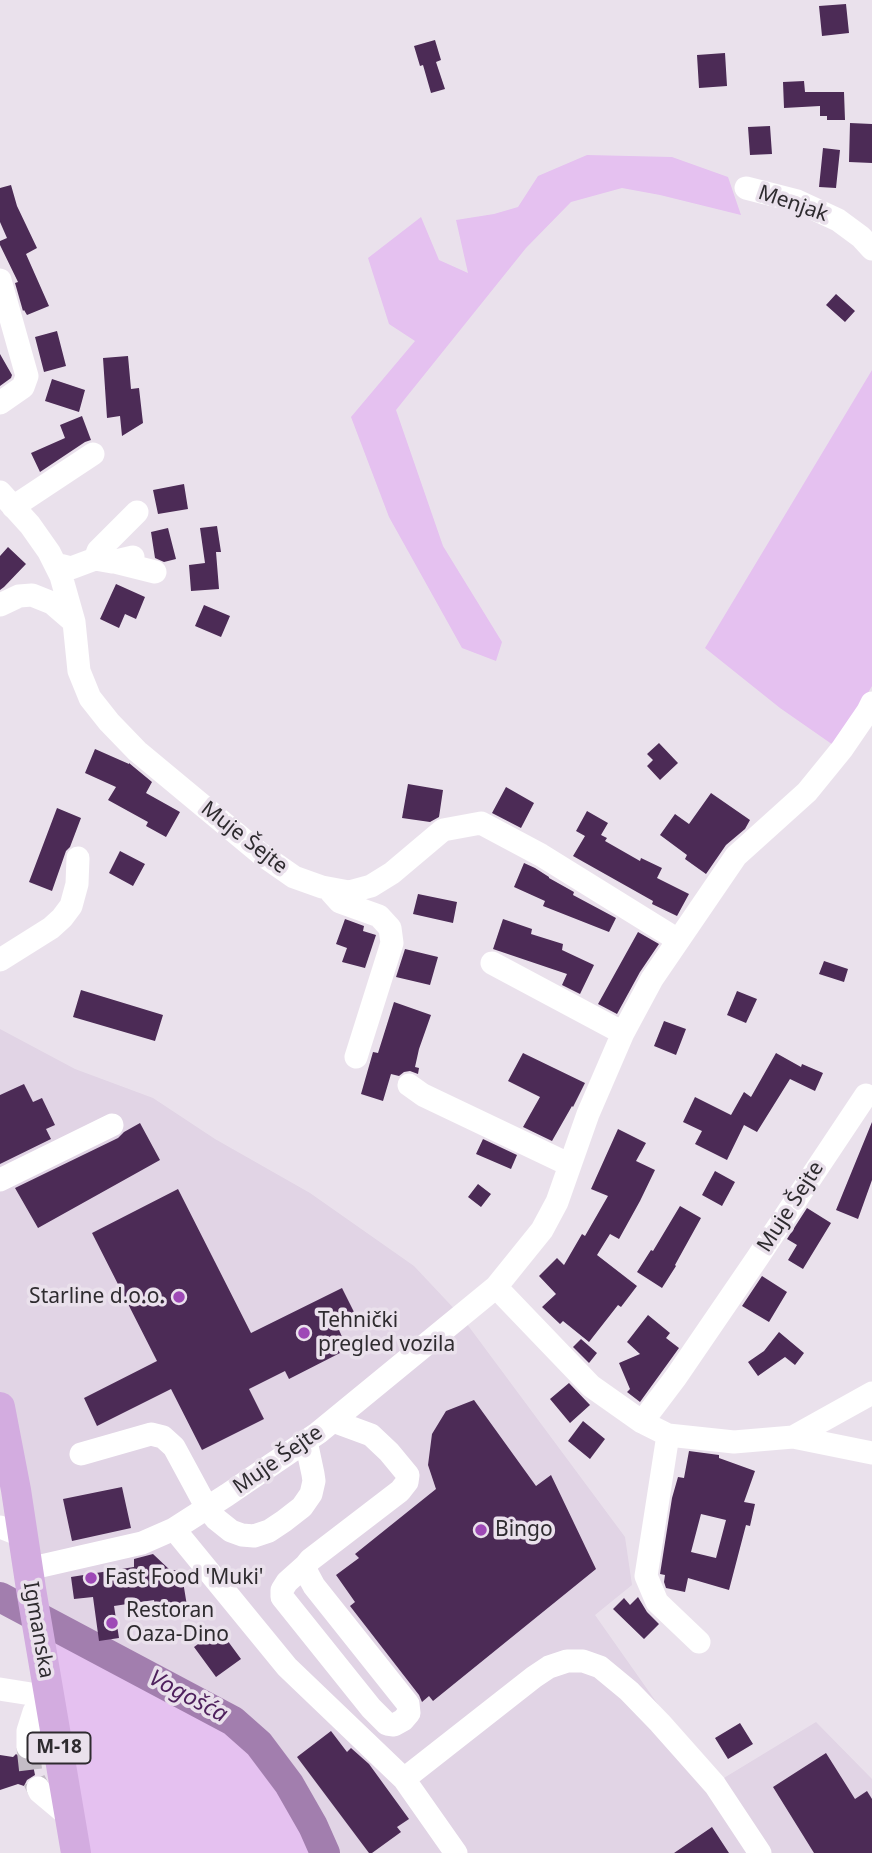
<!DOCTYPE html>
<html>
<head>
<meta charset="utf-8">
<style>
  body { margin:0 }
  canvas { display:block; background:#eae1ec }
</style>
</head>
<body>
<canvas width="872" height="1853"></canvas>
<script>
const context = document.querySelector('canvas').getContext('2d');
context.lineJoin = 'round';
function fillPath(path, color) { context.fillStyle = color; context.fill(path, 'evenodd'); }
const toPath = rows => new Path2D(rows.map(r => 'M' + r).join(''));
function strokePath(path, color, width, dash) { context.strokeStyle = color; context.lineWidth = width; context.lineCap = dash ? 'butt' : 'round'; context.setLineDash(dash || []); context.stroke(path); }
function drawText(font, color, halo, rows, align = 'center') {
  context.font = font + ' "Noto Sans",sans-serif'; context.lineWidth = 7; context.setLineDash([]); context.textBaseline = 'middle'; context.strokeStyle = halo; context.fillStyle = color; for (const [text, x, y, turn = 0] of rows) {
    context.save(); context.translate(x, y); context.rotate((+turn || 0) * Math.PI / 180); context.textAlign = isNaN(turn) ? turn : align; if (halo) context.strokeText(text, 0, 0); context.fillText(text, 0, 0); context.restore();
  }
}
fillPath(toPath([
  [0,1029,75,1069,153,1098,215,1139,310,1193,414,1266,461,1316,625,1537,632,1585,595,1615,714,1784,816,1722,872,1779,872,1853,325,1853,313,1826,289,1784,259,1744,233,1721,37,1616,0,1407]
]), '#e1d4e5');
fillPath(toPath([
  [587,155,672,157,728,177,741,215,660,195,622,188,571,202,526,248,396,410,443,546,502,642,496,661,462,648,389,517,351,417,415,341,389,324,368,258,421,217,439,260,468,273,456,220,494,214,518,207,538,176],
  [872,370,872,686,836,747,780,708,705,648],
  [37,1616,233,1721,259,1744,289,1784,313,1826,325,1853,77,1853]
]), '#e5c1f0');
strokePath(toPath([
  [0,1597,233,1721,259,1744,289,1784,313,1826,325,1853]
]), '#a27eae', 30);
fillPath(toPath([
  [846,4,849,33,822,36,819,6],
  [435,40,441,60,436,62,445,89,431,93,423,65,420,66,414,46],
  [725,53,727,86,699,88,697,55],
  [804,81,805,92,844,92,845,120,827,120,827,116,820,116,820,106,784,108,783,82],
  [850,123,872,124,872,163,849,162],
  [770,126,772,154,750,155,748,127],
  [823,148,840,150,836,188,819,187],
  [11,185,17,206,37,248,26,254,49,306,27,315,24,310,23,311,15,283,18,282,0,245,0,241,7,238,0,222,0,188],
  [836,294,855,311,845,322,826,305],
  [57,331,66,366,44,372,35,337],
  [0,354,12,375,11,378,0,386],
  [128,356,131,389,139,388,143,423,122,436,120,416,107,418,103,358],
  [52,379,85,390,79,412,45,401],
  [82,416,91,440,85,442,40,472,31,453,65,438,60,425],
  [184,484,188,509,158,514,153,490],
  [217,526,221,552,216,552,219,589,191,591,189,565,205,563,200,528],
  [168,528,176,559,164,562,155,558,151,532],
  [8,547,26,564,4,587,0,590,0,556],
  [116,584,145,597,136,619,125,614,119,628,100,619],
  [204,605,230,616,221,637,195,626],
  [659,743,678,763,660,780,647,766,653,760,647,754],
  [95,749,129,764,129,763,152,782,146,793,180,812,166,837,146,826,148,822,108,800,116,787,85,773],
  [408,784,443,790,439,817,430,822,402,818],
  [506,787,534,803,521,828,492,813],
  [711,793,750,820,745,829,726,845,706,874,685,859,687,855,660,835,675,814,689,824],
  [57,808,81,818,70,847,66,851,52,891,29,882],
  [587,811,608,823,601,835,607,838,605,841,640,861,641,858,662,868,657,878,689,894,677,916,652,904,653,901,573,856,585,836,576,831],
  [120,851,145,864,133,886,109,873],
  [524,863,535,868,549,877,549,878,574,892,573,895,616,918,609,932,543,906,545,901,514,887],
  [418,894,457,902,453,923,413,914],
  [345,919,364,926,363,931,376,935,365,968,342,962,347,948,336,944],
  [503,919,532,929,531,934,563,944,562,950,594,965,580,994,562,985,567,974,493,949],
  [638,932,659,944,640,972,617,1014,598,1004],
  [405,949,438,957,430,985,396,977],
  [824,961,848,969,844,982,819,974],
  [81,990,163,1015,155,1041,73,1017],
  [737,991,757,999,746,1023,727,1015],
  [394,1002,431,1015,419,1049,415,1067,419,1068,418,1074,410,1071,404,1072,399,1076,391,1074,383,1101,361,1094,373,1052,378,1053],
  [664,1021,686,1029,676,1055,654,1046],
  [523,1053,585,1083,573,1107,572,1106,552,1141,523,1127,540,1097,508,1081],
  [776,1053,801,1067,802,1064,823,1073,815,1091,790,1079,757,1132,744,1125,727,1160,695,1144,702,1131,683,1122,695,1097,731,1115,744,1092,751,1097],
  [24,1084,33,1102,42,1098,55,1125,46,1129,51,1139,0,1164,0,1095],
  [872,1122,872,1180,858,1219,836,1210],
  [140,1123,160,1160,38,1228,15,1188,118,1138,124,1132],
  [618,1129,646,1143,636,1161,655,1170,640,1201,619,1239,610,1234,597,1255,637,1286,621,1307,618,1305,589,1342,563,1321,560,1324,542,1307,556,1294,539,1276,557,1258,564,1265,582,1234,585,1236,608,1196,591,1189],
  [483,1139,517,1155,511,1169,476,1154],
  [715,1171,735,1182,722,1206,702,1195],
  [478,1184,491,1194,481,1207,468,1197],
  [178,1189,251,1333,342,1288,355,1314,336,1323,343,1339,335,1343,340,1353,289,1379,285,1371,249,1389,264,1419,202,1450,171,1389,97,1426,84,1398,157,1361,92,1233],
  [680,1206,701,1218,675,1265,676,1266,662,1288,637,1272,651,1250,653,1251],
  [807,1208,831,1223,803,1269,788,1260,797,1245,787,1239],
  [762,1276,787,1292,769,1322,742,1306],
  [648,1315,670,1333,666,1338,679,1348,640,1402,627,1392,630,1389,619,1363,640,1354,627,1342],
  [779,1332,804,1353,795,1365,785,1357,758,1376,748,1362,764,1351],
  [581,1339,597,1353,589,1363,573,1347],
  [569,1383,590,1405,570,1423,550,1399],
  [474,1400,536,1486,551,1475,596,1569,433,1701,429,1696,422,1702,419,1695,350,1606,355,1602,336,1575,359,1558,355,1554,436,1489,428,1465,432,1434,446,1411],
  [583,1421,605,1439,590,1459,568,1441],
  [689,1451,719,1455,719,1458,755,1471,744,1502,755,1504,750,1526,746,1525,729,1590,688,1578,685,1592,666,1588,664,1582,665,1575,660,1574,672,1498,678,1477,684,1478],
  [701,1514,726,1520,716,1558,691,1552],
  [122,1487,131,1528,72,1541,63,1499],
  [153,1554,171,1571,181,1569,187,1606,156,1611,154,1600,114,1606,119,1638,99,1641,93,1597,74,1599,71,1577,134,1567,134,1559],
  [638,1597,647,1612,659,1624,644,1639,613,1609,624,1598,630,1605],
  [219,1629,241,1659,216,1677,194,1647],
  [740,1723,753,1744,728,1759,715,1738],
  [331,1731,347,1752,351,1748,369,1764,409,1819,397,1827,401,1832,372,1853,369,1853,297,1757],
  [826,1753,855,1799,867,1791,872,1799,872,1853,814,1853,773,1787],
  [16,1754,22,1759,32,1760,35,1775,27,1780,24,1786,18,1784,0,1790,0,1755,13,1757],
  [712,1827,729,1853,674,1853]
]), '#4c2b56');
strokePath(toPath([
  [28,1747,31,1774,38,1788]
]), '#c4bdc6', 23, [23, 11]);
strokePath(toPath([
  [746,188,797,201,838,220,861,237,872,249],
  [0,280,27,376,23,387,0,403],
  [0,492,30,525,49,552,61,576,74,622,79,671,90,698,109,722,137,751,261,854,294,877,322,887,349,892,371,886,392,873,443,830,481,823,541,855,678,940],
  [13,507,93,454],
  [95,559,98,551,137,512],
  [115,562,155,572],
  [55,564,71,568,95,559,112,562,133,557],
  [0,605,19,596,32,595,52,603,74,622],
  [331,892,340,902,379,916,390,928,392,943,356,1057],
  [0,960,51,928,62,918,71,906,77,884,78,858],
  [492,963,623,1033],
  [409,1085,423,1095,570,1165],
  [0,1180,112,1125],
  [496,1287,591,1386,642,1422,668,1435,734,1442,793,1437,872,1393],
  [642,1422,676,1377,758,1257,866,1095],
  [668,1435,646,1576,657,1602,699,1642],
  [793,1437,872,1453],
  [81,1454,151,1434,163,1437,174,1447,207,1508,216,1519,231,1531,242,1535,254,1536,269,1531,284,1521,302,1507,311,1494,314,1481,313,1474,306,1441],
  [0,1527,23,1536],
  [174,1529,287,1667,404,1779,456,1853],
  [306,1565,287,1582,282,1590,282,1597,371,1708,387,1724,394,1725,403,1720,409,1713,408,1704,314,1586,307,1573,306,1565,310,1560,400,1491,407,1482,408,1475,389,1452,371,1435,333,1421],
  [28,1569,142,1543,174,1529,227,1495,318,1433,496,1287,542,1230,557,1202,588,1114,623,1033,652,979,736,856,807,792,842,749,868,711,872,703],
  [0,1689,50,1697],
  [28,1747,28,1731,34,1712,50,1697],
  [404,1779,534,1677,549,1667,567,1661,583,1661,600,1667,629,1691,660,1723,715,1785,760,1853],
  [38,1788,40,1792,71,1818]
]), '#fff', 23);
strokePath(toPath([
  [0,1407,16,1490,31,1589,76,1853]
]), '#d3ace0', 30);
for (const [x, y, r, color] of [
  [179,1297,7,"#9e49b6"],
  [304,1333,7,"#9e49b6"],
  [481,1530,7,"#9e49b6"],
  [91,1578,7,"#9e49b6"],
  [112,1623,7,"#9e49b6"]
]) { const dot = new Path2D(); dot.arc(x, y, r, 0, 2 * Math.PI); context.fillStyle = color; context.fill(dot); strokePath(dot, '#eae1ec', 2.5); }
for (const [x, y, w] of [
  [59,1748,63]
]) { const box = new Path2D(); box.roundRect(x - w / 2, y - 15.5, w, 31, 5); context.fillStyle = '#eae1ec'; context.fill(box); strokePath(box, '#2e2b2f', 2); }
drawText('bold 19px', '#2e2b2f', null, [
  ["M-18",59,1748]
]);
drawText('21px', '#2e2b2f', '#eae1ec', [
  ["Menjak",793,204,19],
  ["Muje Šejte",244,838,38],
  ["Muje Šejte",791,1207,-57],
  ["Muje Šejte",278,1460,-35],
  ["Igmanska",38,1630,80]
]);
drawText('21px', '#2e2b2f', '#eae1ec', [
  ["Starline d.o.o.",165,1297,"right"],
  ["Tehnički",318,1321],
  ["pregled vozila",318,1345],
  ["Bingo",495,1530],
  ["Fast Food 'Muki'",105,1578],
  ["Restoran",126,1611],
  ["Oaza-Dino",126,1635]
], 'left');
drawText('italic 23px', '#4f215d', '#eae1ec', [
  ["Vogošća",188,1697,28]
]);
</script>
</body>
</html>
